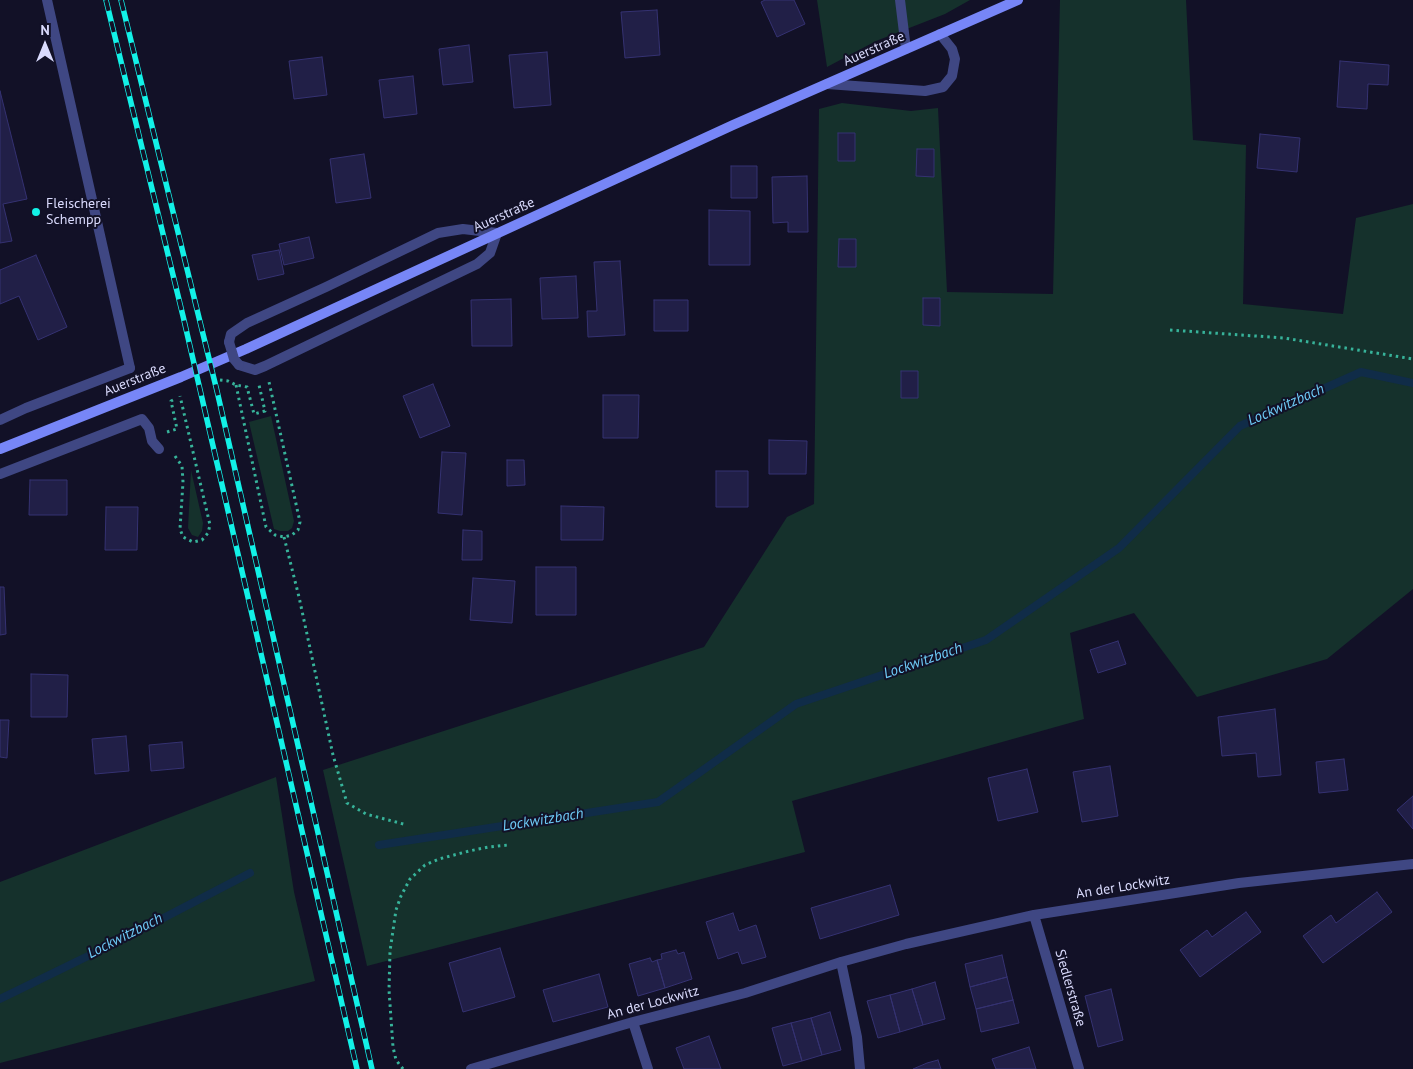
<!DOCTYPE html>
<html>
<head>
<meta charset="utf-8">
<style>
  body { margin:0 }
  #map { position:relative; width:1413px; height:1069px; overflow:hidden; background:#121127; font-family:"PT Sans",sans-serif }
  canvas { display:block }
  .north { position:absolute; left:20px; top:20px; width:50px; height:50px; -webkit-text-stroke:4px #121127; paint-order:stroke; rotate:0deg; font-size:14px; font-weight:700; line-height:20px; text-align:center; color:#dadbfd }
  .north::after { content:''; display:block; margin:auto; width:18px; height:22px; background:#dadbfd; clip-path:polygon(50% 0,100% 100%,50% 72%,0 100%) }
</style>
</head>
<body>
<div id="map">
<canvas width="1413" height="1069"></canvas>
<div class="north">N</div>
</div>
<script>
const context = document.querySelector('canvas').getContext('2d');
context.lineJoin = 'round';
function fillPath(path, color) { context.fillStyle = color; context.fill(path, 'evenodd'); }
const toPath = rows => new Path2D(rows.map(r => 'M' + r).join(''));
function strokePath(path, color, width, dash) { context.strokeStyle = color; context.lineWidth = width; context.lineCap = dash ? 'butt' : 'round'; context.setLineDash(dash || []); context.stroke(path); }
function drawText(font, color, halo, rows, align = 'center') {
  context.font = font + ' "PT Sans",sans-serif'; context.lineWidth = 4; context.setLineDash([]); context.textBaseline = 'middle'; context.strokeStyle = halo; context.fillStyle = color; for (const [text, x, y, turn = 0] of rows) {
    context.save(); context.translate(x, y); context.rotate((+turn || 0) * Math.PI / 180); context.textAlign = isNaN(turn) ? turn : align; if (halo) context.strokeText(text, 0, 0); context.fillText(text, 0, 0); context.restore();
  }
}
fillPath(toPath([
  [817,0,970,0,945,14,876,41,827,67],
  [1060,0,1186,0,1193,140,1246,145,1243,304,1343,314,1356,218,1413,204,1413,589,1327,659,1197,697,1134,613,1070,633,1084,719,792,801,805,852,367,966,323,770,704,647,787,517,814,504,819,109,842,103,911,111,938,108,947,292,1053,294],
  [271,416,294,521,292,528,288,531,280,531,274,529,249,422],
  [191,470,203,523,202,531,198,537,192,535,188,528],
  [276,777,294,892,315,981,0,1063,0,882]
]), '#15312c');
strokePath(toPath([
  [379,845,658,802,796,704,986,640,1119,548,1240,426,1361,372,1413,383],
  [0,999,123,939,250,873]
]), '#102c48', 8);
const building = toPath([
  [765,0,794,0,805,24,777,37,761,2,765,0],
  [657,10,660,55,625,58,621,12,657,10],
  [469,45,473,82,443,85,439,49,469,45],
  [547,52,551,105,514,108,509,55,547,52],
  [322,57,327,95,294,99,289,61,322,57],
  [1340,61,1389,65,1388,85,1368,84,1367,109,1337,107,1340,61],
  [413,76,417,114,384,118,379,80,413,76],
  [0,91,27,199,3,204,12,241,0,243,0,91],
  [838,133,855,133,855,161,838,161,838,133],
  [1260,134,1300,138,1297,172,1257,168,1260,134],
  [917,149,934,149,934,177,916,176,917,149],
  [364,154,371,198,336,203,330,159,364,154],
  [731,166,757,166,757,198,731,198,731,166],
  [807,176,808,232,788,232,788,222,773,223,772,177,807,176],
  [709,210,750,211,750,265,709,265,709,210],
  [309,237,314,258,284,265,279,244,309,237],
  [839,239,856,239,856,267,838,267,839,239],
  [279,250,284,274,258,280,252,255,279,250],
  [36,255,67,327,38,340,19,296,0,304,0,270,36,255],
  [620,261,625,335,588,337,587,311,597,311,594,262,620,261],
  [576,276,578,318,542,319,540,278,576,276],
  [923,298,940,298,940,326,923,325,923,298],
  [511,299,512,346,472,346,471,300,511,299],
  [654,300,688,300,688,331,654,331,654,300],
  [901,371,918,371,918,398,901,398,901,371],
  [433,384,450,426,420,438,403,396,433,384],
  [603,395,639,395,638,438,603,438,603,395],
  [769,440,807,441,806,474,769,474,769,440],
  [442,452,466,453,462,515,438,513,442,452],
  [507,460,524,460,525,485,507,486,507,460],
  [716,471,748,471,748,507,716,507,716,471],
  [30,480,67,480,67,515,29,515,30,480],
  [561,506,604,507,603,540,561,540,561,506],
  [106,507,138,507,137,550,105,550,106,507],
  [463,530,482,531,482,560,462,560,463,530],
  [536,567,576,567,576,615,536,615,536,567],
  [473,578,515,581,512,623,470,620,473,578],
  [0,587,4,587,6,634,0,635,0,587],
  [1118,641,1126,664,1098,673,1090,650,1118,641],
  [31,674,68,675,67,717,31,717,31,674],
  [1275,709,1281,775,1258,777,1256,753,1222,756,1218,717,1275,709],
  [0,720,9,720,7,758,0,757,0,720],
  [126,736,129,771,95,774,92,739,126,736],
  [182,742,184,768,151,771,149,745,182,742],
  [1344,759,1348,790,1319,793,1316,762,1344,759],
  [1110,766,1118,816,1082,822,1073,772,1110,766],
  [1027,769,1038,812,998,821,988,778,1027,769],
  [1413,796,1413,829,1397,810,1413,796],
  [890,885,899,915,820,939,811,908,890,885],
  [1377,892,1392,912,1323,963,1303,936,1331,915,1336,923,1377,892],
  [1246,912,1261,932,1200,977,1180,950,1207,930,1212,937,1246,912],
  [733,913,739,931,756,925,766,957,742,964,738,952,718,959,706,922,733,913],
  [500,948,515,997,463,1012,449,963,500,948],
  [676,950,678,954,684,952,692,979,665,988,657,960,662,959,661,954,676,950],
  [1002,955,1007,977,970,987,965,964,1002,955],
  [650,958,652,962,657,960,665,988,638,996,629,964,650,958],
  [599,974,608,1007,553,1022,543,990,599,974],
  [1007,977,1013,1000,976,1009,970,987,1007,977],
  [935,982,945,1019,923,1025,912,989,935,982],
  [912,989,923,1025,900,1032,890,995,912,989],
  [1111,989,1123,1040,1098,1047,1085,996,1111,989],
  [890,995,900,1032,878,1038,867,1001,890,995],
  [1013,1000,1019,1023,981,1032,976,1009,1013,1000],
  [830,1012,841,1050,822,1055,811,1018,830,1012],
  [811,1018,822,1055,802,1061,791,1023,811,1018],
  [791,1023,802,1061,783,1066,772,1028,791,1023],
  [709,1036,721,1069,684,1069,676,1048,709,1036],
  [1029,1047,1036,1069,996,1069,992,1059,1029,1047],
  [938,1060,941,1069,913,1069,927,1063,938,1060]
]);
fillPath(building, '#211f47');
strokePath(building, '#353272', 1);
strokePath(toPath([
  [1170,330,1284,338,1413,359],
  [220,380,228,381,236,385,247,387,254,414,265,411,259,385],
  [236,385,266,527,275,535,284,537,292,535,298,530,300,522,269,382],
  [167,432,177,429,171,401,173,400],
  [175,456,182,466,183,482,180,529,183,537,193,542,202,540,208,533,210,525,180,396],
  [284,537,299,597,333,755,347,803,366,814,407,825],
  [403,1069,396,1060,393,1047,389,990,390,951,396,910,401,896,410,879,425,865,439,859,469,851,489,847,508,845]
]), '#37b39a', 3, [2.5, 4]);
strokePath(toPath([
  [47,0,130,368],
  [900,0,906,49],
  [827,84,925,91,943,87,952,76,955,59,952,49,940,34],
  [229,342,231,334,247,323,326,287,438,233,463,229,497,233,490,253,477,264,265,366,255,370,239,365],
  [0,474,142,419,149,428,152,441,159,449]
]), '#3f4783', 10);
strokePath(toPath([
  [0,420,26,408,130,368],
  [1034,915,1079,1069],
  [841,962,857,1037,860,1069],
  [633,1022,648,1069],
  [471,1069,633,1022,745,993,841,962,906,944,1034,915,1239,883,1413,864]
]), '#3f4783', 10);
strokePath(toPath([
  [0,449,181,377,246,349,733,125,1018,0]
]), '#7786f7', 10);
const rail = toPath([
  [106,0,183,316,357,1069],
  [121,0,217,391,372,1069]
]);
strokePath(rail, '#12f1e7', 5.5);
strokePath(rail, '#121127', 4, [11]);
strokePath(toPath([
  [229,342,234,359,239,365]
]), '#3f4783', 10);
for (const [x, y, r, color] of [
  [36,212,5,"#12f1e7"]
]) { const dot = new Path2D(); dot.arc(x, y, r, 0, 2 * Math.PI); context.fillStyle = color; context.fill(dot); strokePath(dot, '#121127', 2); }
drawText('14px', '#dadbfd', '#121127', [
  ["Auerstraße",874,49,-24],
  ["Auerstraße",504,215,-24],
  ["Auerstraße",135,380,-22],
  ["An der Lockwitz",1123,887,-9],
  ["Siedlerstraße",1070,988,74],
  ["An der Lockwitz",653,1003,-15]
]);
drawText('14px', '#dadbfd', '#121127', [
  ["Fleischerei",46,204],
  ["Schempp",46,220]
], 'left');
drawText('italic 15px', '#6ecbf7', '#121127', [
  ["Lockwitzbach",1286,405,-24],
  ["Lockwitzbach",923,661,-19],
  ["Lockwitzbach",543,820,-9],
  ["Lockwitzbach",125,936,-27]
]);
</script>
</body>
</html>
